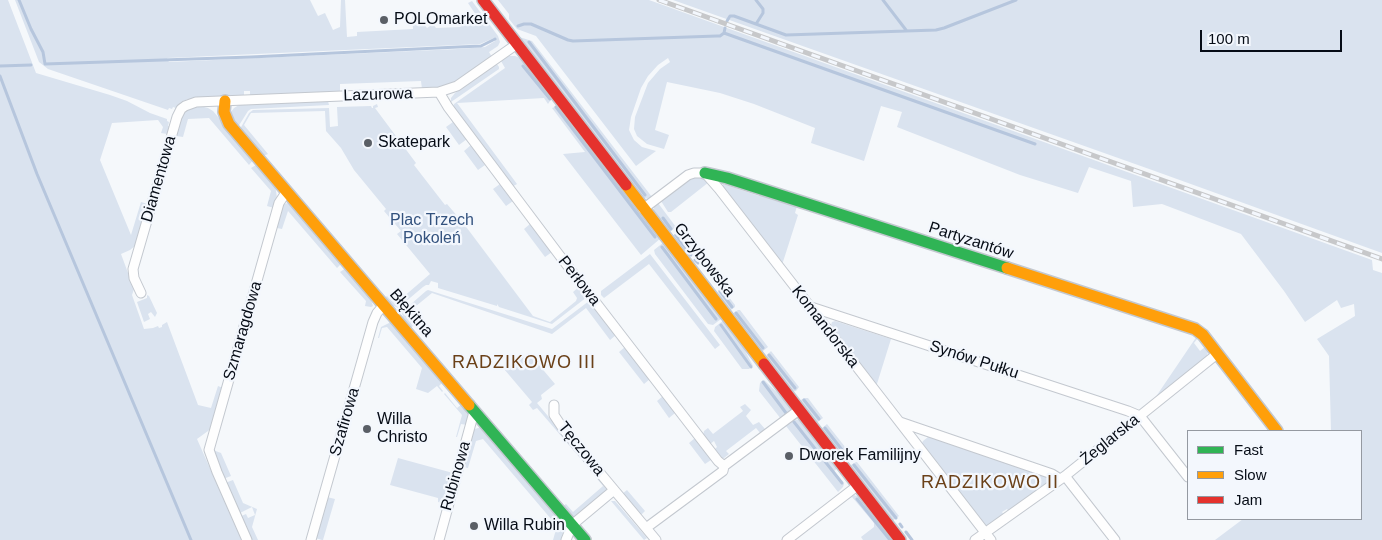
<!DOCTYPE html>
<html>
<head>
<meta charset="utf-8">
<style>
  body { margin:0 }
  #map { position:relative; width:1382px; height:540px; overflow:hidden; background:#f5f8fb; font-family:Helvetica,sans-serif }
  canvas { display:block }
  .legend { position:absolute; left:1187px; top:430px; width:175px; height:90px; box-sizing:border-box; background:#f3f7fd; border:1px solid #9499a1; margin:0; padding:6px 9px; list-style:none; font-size:15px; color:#060c16 }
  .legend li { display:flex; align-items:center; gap:10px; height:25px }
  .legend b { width:25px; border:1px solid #9499a1 }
  .scale { position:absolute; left:1200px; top:30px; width:142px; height:22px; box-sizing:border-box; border:2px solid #060c16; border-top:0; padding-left:6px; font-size:15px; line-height:18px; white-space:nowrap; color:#060c16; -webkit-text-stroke:4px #f3f7fd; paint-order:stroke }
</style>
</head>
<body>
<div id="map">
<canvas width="1382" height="540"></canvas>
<ul class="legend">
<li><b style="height:6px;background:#30b455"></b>Fast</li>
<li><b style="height:6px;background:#ff9f0a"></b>Slow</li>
<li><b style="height:6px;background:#e5322d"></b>Jam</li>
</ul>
<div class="scale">100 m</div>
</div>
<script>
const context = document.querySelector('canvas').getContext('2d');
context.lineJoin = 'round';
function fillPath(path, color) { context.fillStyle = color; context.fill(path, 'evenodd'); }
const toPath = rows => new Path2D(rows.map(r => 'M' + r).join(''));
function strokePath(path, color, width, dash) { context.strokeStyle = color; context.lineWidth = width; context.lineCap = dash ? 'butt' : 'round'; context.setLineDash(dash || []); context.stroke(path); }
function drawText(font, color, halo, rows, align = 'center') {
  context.font = font + ' Helvetica,sans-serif'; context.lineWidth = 4.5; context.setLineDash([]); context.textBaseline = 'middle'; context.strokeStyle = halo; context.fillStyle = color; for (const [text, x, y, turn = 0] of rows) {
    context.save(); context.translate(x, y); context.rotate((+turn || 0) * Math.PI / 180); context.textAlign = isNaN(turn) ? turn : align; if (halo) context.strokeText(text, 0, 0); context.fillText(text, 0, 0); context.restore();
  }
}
fillPath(toPath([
  [0,0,8,0,36,73,110,95,127,101,150,113,167,119,167,121,169,122,168,126,170,126,167,134,161,133,163,127,158,120,112,123,100,160,131,235,141,202,148,204,135,246,130,250,121,254,134,289,132,295,144,329,153,328,158,326,159,328,162,327,162,325,167,322,198,405,211,408,218,386,223,388,212,427,208,431,197,439,212,473,216,472,244,540,0,540],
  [15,0,310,0,318,16,325,13,333,30,340,27,341,0,345,0,347,37,357,36,357,32,413,29,412,14,417,14,427,28,433,24,436,28,460,27,476,15,468,3,472,1,498,36,500,42,498,46,489,52,492,57,453,84,440,88,422,89,421,81,340,84,340,93,250,95,250,91,244,91,244,96,188,99,181,102,176,108,173,107,172,109,169,108,168,110,48,69,39,62],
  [494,38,495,41,485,47,458,49,169,62,167,58,480,44],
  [498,0,649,0,1372,260,1373,270,1382,273,1382,540,1215,540,1243,519,1361,519,1361,431,1331,431,1329,356,1317,339,1355,316,1354,304,1341,308,1337,300,1305,322,1284,291,1241,234,1162,204,1133,207,1131,181,1089,167,1078,193,1020,175,897,127,902,112,881,106,864,161,811,143,815,128,754,104,720,93,667,82,655,130,669,135,664,149,647,144,637,136,634,129,635,117,648,83,660,69,670,62,668,58,658,65,648,76,641,88,631,117,629,130,634,140,642,147,656,151,636,166,536,36,517,29,509,19,509,14],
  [673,0,1382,0,1382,253,1152,170],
  [516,36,532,41,652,197,648,199,641,197],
  [509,56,515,56,520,58,551,95,550,101,548,104,544,98,457,103,517,184,512,187,453,107,454,104,505,68,501,61],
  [497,64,499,67,499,69,451,102,451,98,455,93],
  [328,101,329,105,251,109,248,111,238,127,231,116,231,112,234,108,239,105],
  [377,104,378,107,375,108,416,163,414,165,445,205,447,204,464,224,533,316,550,322,576,301,577,298,573,292,579,287,587,297,552,324,499,307,497,304,497,306,438,288,438,283,431,281,429,285,426,285,423,287,398,308,394,306,391,308,383,299,387,296,395,304,430,274,397,234,401,231,384,211,386,209,354,170,341,148,326,131,325,111,251,113,244,125,268,154,263,156,240,129,249,113,253,110,329,108,330,127,338,126,337,107,371,106,372,108,373,108,373,106],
  [200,106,208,108,213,111,254,159,249,165,209,118,188,119,183,137,176,136,183,114,189,109],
  [555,107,558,107,661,238,641,255,563,154,585,152,552,108],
  [453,122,467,139,459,145,446,127],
  [471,145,485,165,478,170,464,151],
  [256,165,275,184,277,198,274,208,267,206,271,191,251,168],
  [698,176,706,179,709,182,671,212,668,212,661,201,687,180],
  [500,184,513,201,506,206,493,189],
  [723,184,759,196,761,195,797,206,795,213,798,215,782,265,722,187],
  [288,203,291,203,342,263,337,268,288,211,282,229,277,228,276,226,282,206,284,204],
  [658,203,676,227,668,233,654,213,654,206],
  [530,224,552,252,545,257,524,229],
  [679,231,695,252,687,258,672,236],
  [664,242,721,317,721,319,713,325,708,324,655,254,654,250],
  [650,254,720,345,715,349,649,264,604,298,601,295,601,291],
  [346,268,370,297,373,306,371,307,365,306,366,301,340,272],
  [722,288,735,305,735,307,728,312,718,292],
  [428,290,552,329,589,301,616,335,610,340,586,308,552,334,432,293,405,315,413,326,409,329,400,319,403,316,402,314,403,311,426,291],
  [147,295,149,296,157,313,155,317,151,312,148,314,150,319,144,322,137,302,147,298],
  [738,310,740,310,768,347,763,351,759,351,731,315],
  [724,320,739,339,753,366,749,369,742,369,714,331,715,327],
  [835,321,891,339,876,387,835,333,835,331,831,325,832,322],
  [391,322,443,382,439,386,443,391,442,392,437,386,428,393,416,389,422,368,387,327,382,328,379,338,378,338,381,327],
  [1197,336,1198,338,1194,343,1200,351,1205,347,1208,352,1207,356,1153,401],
  [625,347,650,379,644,384,619,352],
  [771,351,799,387,796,391,790,392,765,359,767,355],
  [529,353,555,384,541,395,542,399,537,403,588,464,587,466,537,408,533,410,529,405,532,402,504,369],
  [764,380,785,400,790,406,790,412,781,419,759,391,760,383],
  [445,393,457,408,462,404,468,413,467,425,461,424,457,437,456,437,462,415,444,394],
  [663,396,675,413,669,418,657,401],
  [804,398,808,398,823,418,815,424,800,405,801,400],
  [745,404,751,410,746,416,753,425,759,422,765,429,765,431,761,434,756,428,726,451,729,454,724,458,722,458,715,449,717,447,714,441,710,444,703,435,704,431,708,428,713,434,743,411,740,407],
  [795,419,802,421,838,468,834,471,844,484,843,487,838,492,786,426],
  [827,424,853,457,846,463,821,429],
  [481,427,563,522,564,530,561,540,553,540,557,526,483,439,476,441,468,468,463,467,472,433,475,429],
  [928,437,931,437,1047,476,1049,480,1049,483,1009,512,1007,509,1002,512,1004,515,987,527,985,526,923,447,922,443,923,441],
  [695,438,711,460,705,464,689,443],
  [213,450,221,453,231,476,223,479],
  [398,458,453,473,445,504,438,502,438,498,390,485],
  [856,462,857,462,899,516,891,522,848,467],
  [591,468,605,485,607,491,576,517,572,517,562,507,566,504,573,512,603,486,589,469],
  [233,480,243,503,257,509,252,527,258,540,249,540,239,517,246,514,248,518,255,515,252,507,238,514,225,483],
  [627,490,645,511,641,515,622,494],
  [854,495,859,497,894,540,863,540,861,537,874,527,874,523,852,497,847,500,846,499],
  [327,497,335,499,323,540,322,540,315,538],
  [611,501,615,501,647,538,644,540]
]), '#dae3ef');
strokePath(toPath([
  [19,0,31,29,43,52,45,64,251,57,458,47,481,46,495,39],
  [756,0,763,9,763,13,756,24],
  [883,0,906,30],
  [727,21,730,16,734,16,786,35,936,30,944,28,1016,0],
  [518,26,524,24,531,24,568,40,573,41,717,36,720,36,724,33,725,28],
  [724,33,1035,144],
  [529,42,645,195],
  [0,66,31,65],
  [523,66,550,99],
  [0,76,37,174,191,540],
  [556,107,655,237],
  [663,218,671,229],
  [676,235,691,255],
  [662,247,716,319],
  [695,260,698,263],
  [720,291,732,307],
  [736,313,763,348],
  [721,325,751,367],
  [769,355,795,388],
  [763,382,786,413],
  [804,400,819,419],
  [794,422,842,483],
  [825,428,849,459],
  [854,465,896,518],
  [857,499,890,540],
  [900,524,902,527],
  [906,532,912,540]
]), '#b6c6dd', 3);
const street = toPath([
  [439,92,448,107,560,256,718,461,724,466],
  [643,209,688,175,694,173,705,173,719,189,991,540],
  [141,293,134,278,133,269,177,117,181,109,185,106,196,102,439,92,457,86,517,44],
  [808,306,1128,411,1140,416,1188,477],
  [554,405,554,415,564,430,656,540],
  [900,422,1052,474,1060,479],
  [1065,476,1115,540],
  [646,528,723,471,724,466,799,410],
  [247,540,217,472,209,450,279,203,287,191],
  [311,540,373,322,377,313,383,306],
  [439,540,474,412],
  [566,540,572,525,614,490],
  [787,540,857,486],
  [975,540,1065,476,1217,354]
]);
const fast = toPath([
  [705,173,727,178,1007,268],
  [469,405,585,540]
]);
const slow = toPath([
  [225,101,224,112,229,124,469,405],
  [626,185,764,364],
  [1007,268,1195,329,1203,335,1277,431]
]);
const jam = toPath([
  [483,0,626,185],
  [764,364,900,540]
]);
strokePath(street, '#c3c8cf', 11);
strokePath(fast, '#c3c8cf', 14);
strokePath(slow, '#c3c8cf', 14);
strokePath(jam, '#c3c8cf', 14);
strokePath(street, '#fefefe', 9);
strokePath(fast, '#30b455', 11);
strokePath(slow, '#ff9f0a', 11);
strokePath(jam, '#e5322d', 11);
const rail = toPath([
  [659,0,1382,259]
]);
strokePath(rail, '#c7c8ca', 5);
strokePath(rail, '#f3f7fd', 3, [9]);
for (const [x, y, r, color] of [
  [384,20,5,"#5a5f66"],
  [368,143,5,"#5a5f66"],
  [367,429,5,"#5a5f66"],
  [789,456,5,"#5a5f66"],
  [474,526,5,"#5a5f66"]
]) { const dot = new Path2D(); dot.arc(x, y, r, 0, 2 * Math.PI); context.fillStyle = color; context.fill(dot); strokePath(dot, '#f3f7fd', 2); }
drawText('16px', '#060c16', '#f3f7fd', [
  ["POLOmarket",394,20],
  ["Skatepark",378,143],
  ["Willa",377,420],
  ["Christo",377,438],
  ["Dworek Familijny",799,456],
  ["Willa Rubin",484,526]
], 'left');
drawText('16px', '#060c16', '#f3f7fd', [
  ["Lazurowa",378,95,-2],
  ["Diamentowa",159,179,-74],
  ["Partyzantów",971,241,18],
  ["Grzybowska",704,260,52],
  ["Perłowa",579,281,52],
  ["Błękitna",411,313,49],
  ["Komandorska",825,327,52],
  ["Szmaragdowa",243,331,-74],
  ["Synów Pułku",974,360,18],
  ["Szafirowa",345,422,-74],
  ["Żeglarska",1110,440,-39],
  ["Tęczowa",581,449,51],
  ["Rubinowa",456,476,-74]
]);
drawText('16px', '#33527e', '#f3f7fd', [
  ["Plac Trzech",432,221],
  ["Pokoleń",432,239]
]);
context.letterSpacing = '1px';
drawText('18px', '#6b4119', '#f3f7fd', [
  ["RADZIKOWO III",524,363],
  ["RADZIKOWO II",990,483]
]);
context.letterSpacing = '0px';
</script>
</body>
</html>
